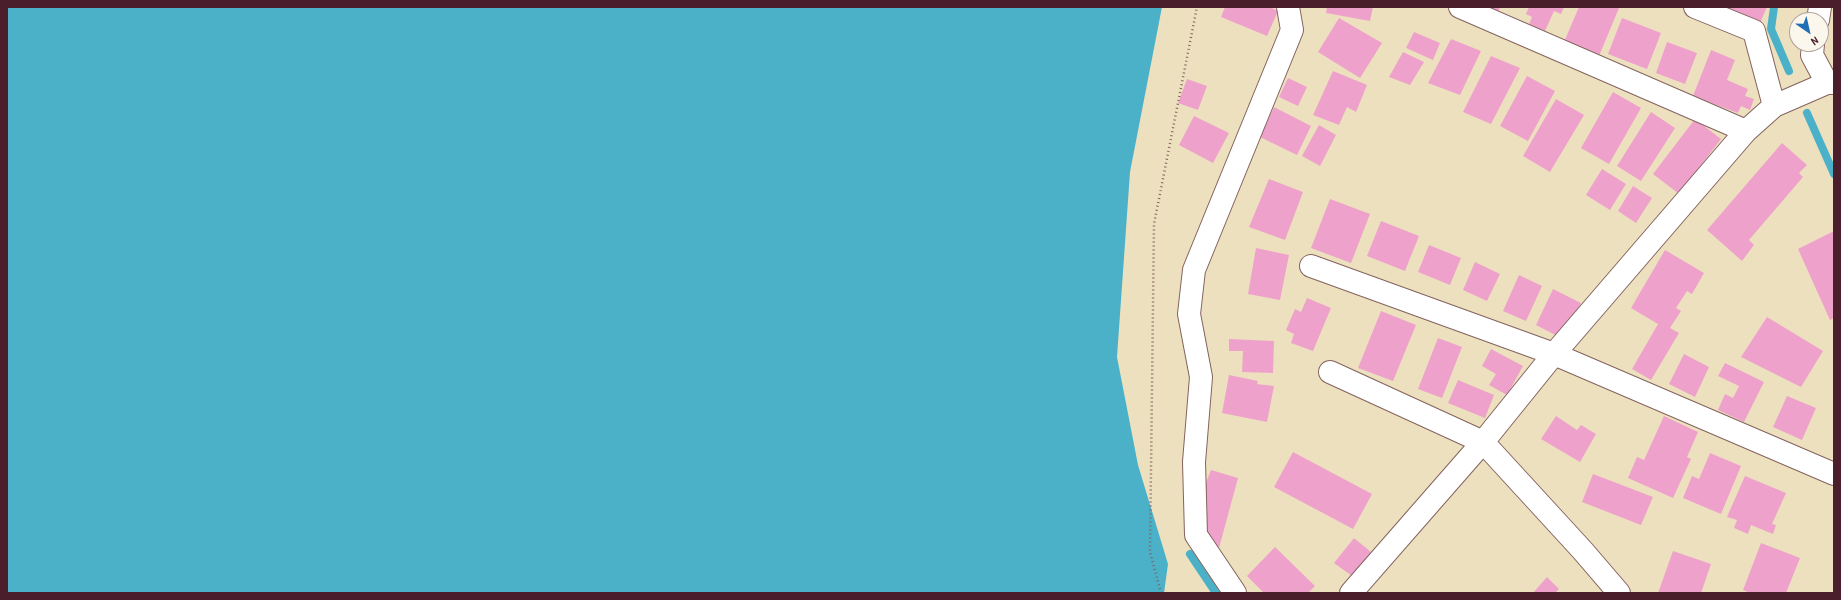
<!DOCTYPE html>
<html>
<head>
<meta charset="utf-8">
<style>
  body { margin:0 }
  #map { position:relative; width:1841px; height:600px; overflow:hidden; background:#ede0be; font-family:"Patrick Hand",sans-serif }
  canvas { display:block }
  .frame { position:absolute; inset:0; border:8px solid #4a1f2b; pointer-events:none }
  .north { position:absolute; left:1789px; top:12px; width:40px; height:40px; box-sizing:border-box; background:#fbf7ec; border:1px solid #b4a19f; border-radius:50%; rotate:146deg; font-size:11px; font-weight:700; line-height:16px; text-align:center; color:#4a1f2b }
  .north::after { content:''; display:block; margin:auto; width:14px; height:18px; background:#1f6fb2; clip-path:polygon(50% 0,100% 100%,50% 72%,0 100%) }
</style>
</head>
<body>
<div id="map">
<canvas width="1841" height="600"></canvas>
<div class="frame"></div>
<div class="north">N</div>
</div>
<script>
const context = document.querySelector('canvas').getContext('2d');
context.lineJoin = 'round';
function fillPath(path, color) { context.fillStyle = color; context.fill(path, 'evenodd'); }
const toPath = rows => new Path2D(rows.map(r => 'M' + r).join(''));
function strokePath(path, color, width, dash) { context.strokeStyle = color; context.lineWidth = width; context.lineCap = dash ? 'butt' : 'round'; context.setLineDash(dash || []); context.stroke(path); }
fillPath(toPath([
  [7,7,1162,7,1130,172,1117,357,1138,465,1168,564,1164,593,7,593]
]), '#4ab1c9');
strokePath(toPath([
  [1774,7,1771,29,1789,71],
  [1807,113,1834,174],
  [1190,554,1216,593]
]), '#4ab1c9', 8);
fillPath(toPath([
  [1225,7,1270,7,1278,11,1267,36,1221,17],
  [1327,7,1373,7,1370,21,1326,13],
  [1482,7,1500,7,1498,13],
  [1529,7,1564,7,1561,14,1554,11,1545,31,1529,24,1532,17,1526,14],
  [1579,7,1619,8,1599,56,1564,42],
  [1721,7,1767,7,1760,23],
  [1339,18,1382,43,1360,78,1318,52],
  [1622,18,1661,33,1647,69,1608,54],
  [1414,32,1440,43,1433,60,1406,48],
  [1451,39,1481,51,1460,95,1428,83],
  [1667,42,1697,53,1685,84,1656,73],
  [1711,50,1735,60,1727,80,1748,89,1745,96,1754,99,1750,110,1741,106,1738,113,1693,96],
  [1403,52,1424,62,1410,85,1389,77],
  [1491,56,1520,68,1491,124,1463,112],
  [1333,71,1367,85,1356,112,1347,107,1339,125,1313,115],
  [1527,76,1555,91,1528,141,1500,126],
  [1288,78,1307,87,1298,106,1279,97],
  [1187,79,1207,86,1198,110,1178,103],
  [1613,92,1641,108,1609,164,1581,148],
  [1556,99,1584,115,1550,172,1523,156],
  [1274,107,1311,126,1297,155,1260,137],
  [1651,112,1675,128,1641,181,1617,166],
  [1194,116,1229,133,1213,163,1179,145],
  [1695,119,1721,139,1679,194,1653,174],
  [1319,125,1336,135,1320,166,1302,156],
  [1782,143,1807,165,1799,173,1803,177,1749,240,1754,245,1742,261,1707,230],
  [1602,169,1626,184,1610,210,1586,195],
  [1269,179,1303,192,1285,240,1249,227],
  [1633,186,1652,198,1636,223,1618,211],
  [1330,199,1370,214,1351,263,1311,248],
  [1381,221,1419,236,1405,271,1367,256],
  [1834,231,1834,318,1830,320,1798,249],
  [1429,245,1461,258,1450,285,1418,272],
  [1256,248,1289,255,1280,300,1248,294],
  [1665,250,1704,273,1692,294,1687,291,1676,308,1681,311,1670,328,1679,333,1651,380,1632,369,1658,324,1631,308],
  [1475,262,1500,274,1487,301,1463,290],
  [1519,275,1542,286,1526,321,1503,311],
  [1553,289,1581,303,1563,339,1536,325],
  [1307,298,1331,308,1313,351,1291,343,1294,334,1286,330,1295,309,1301,312],
  [1381,311,1416,325,1393,381,1358,368],
  [1767,317,1823,351,1801,387,1741,357],
  [1438,338,1462,347,1442,398,1418,389],
  [1229,339,1274,341,1273,373,1242,372,1243,351,1229,351],
  [1491,349,1523,366,1507,395,1489,385,1496,374,1482,366],
  [1684,354,1709,367,1695,397,1669,384],
  [1725,363,1764,382,1744,422,1718,410,1725,394,1733,398,1739,386,1718,376],
  [1229,375,1258,381,1257,384,1274,386,1267,422,1222,413],
  [1458,380,1494,395,1485,418,1448,403],
  [1787,396,1816,408,1802,440,1773,427],
  [1556,416,1577,430,1581,425,1596,434,1580,462,1541,439],
  [1664,416,1698,432,1687,457,1691,459,1673,498,1628,478,1637,457,1644,460],
  [1293,452,1372,494,1353,529,1274,487],
  [1710,453,1741,466,1721,514,1683,498,1692,476,1699,479],
  [1211,470,1238,478,1219,548,1205,532,1199,500],
  [1593,474,1653,497,1641,525,1582,502],
  [1745,476,1786,493,1772,524,1776,525,1773,534,1751,525,1748,534,1734,528,1737,520,1727,517],
  [1354,538,1371,552,1352,576,1334,563],
  [1761,543,1800,558,1786,593,1750,593,1743,590],
  [1275,547,1315,586,1308,593,1264,593,1247,576],
  [1673,551,1711,564,1701,593,1658,593],
  [1547,577,1559,589,1555,593,1533,593]
]), '#eea2cb');
const minor = toPath([
  [1460,7,1746,131],
  [1695,7,1754,31,1774,106],
  [1818,20,1820,7],
  [1813,44,1812,55,1827,83],
  [1311,266,1554,354,1834,474],
  [1330,372,1483,442,1583,551,1619,593],
  [1235,593,1196,535,1194,462,1201,377,1189,314,1194,270,1292,30,1288,7],
  [1351,593,1483,442,1554,354,1746,131,1774,106,1827,83,1834,83]
]);
strokePath(minor, '#83635e', 24);
strokePath(toPath([
  [1161,593,1150,552,1154,224,1197,7]
]), '#83635e', 2.5, [1, 3]);
strokePath(minor, '#fff', 22);
</script>
</body>
</html>
